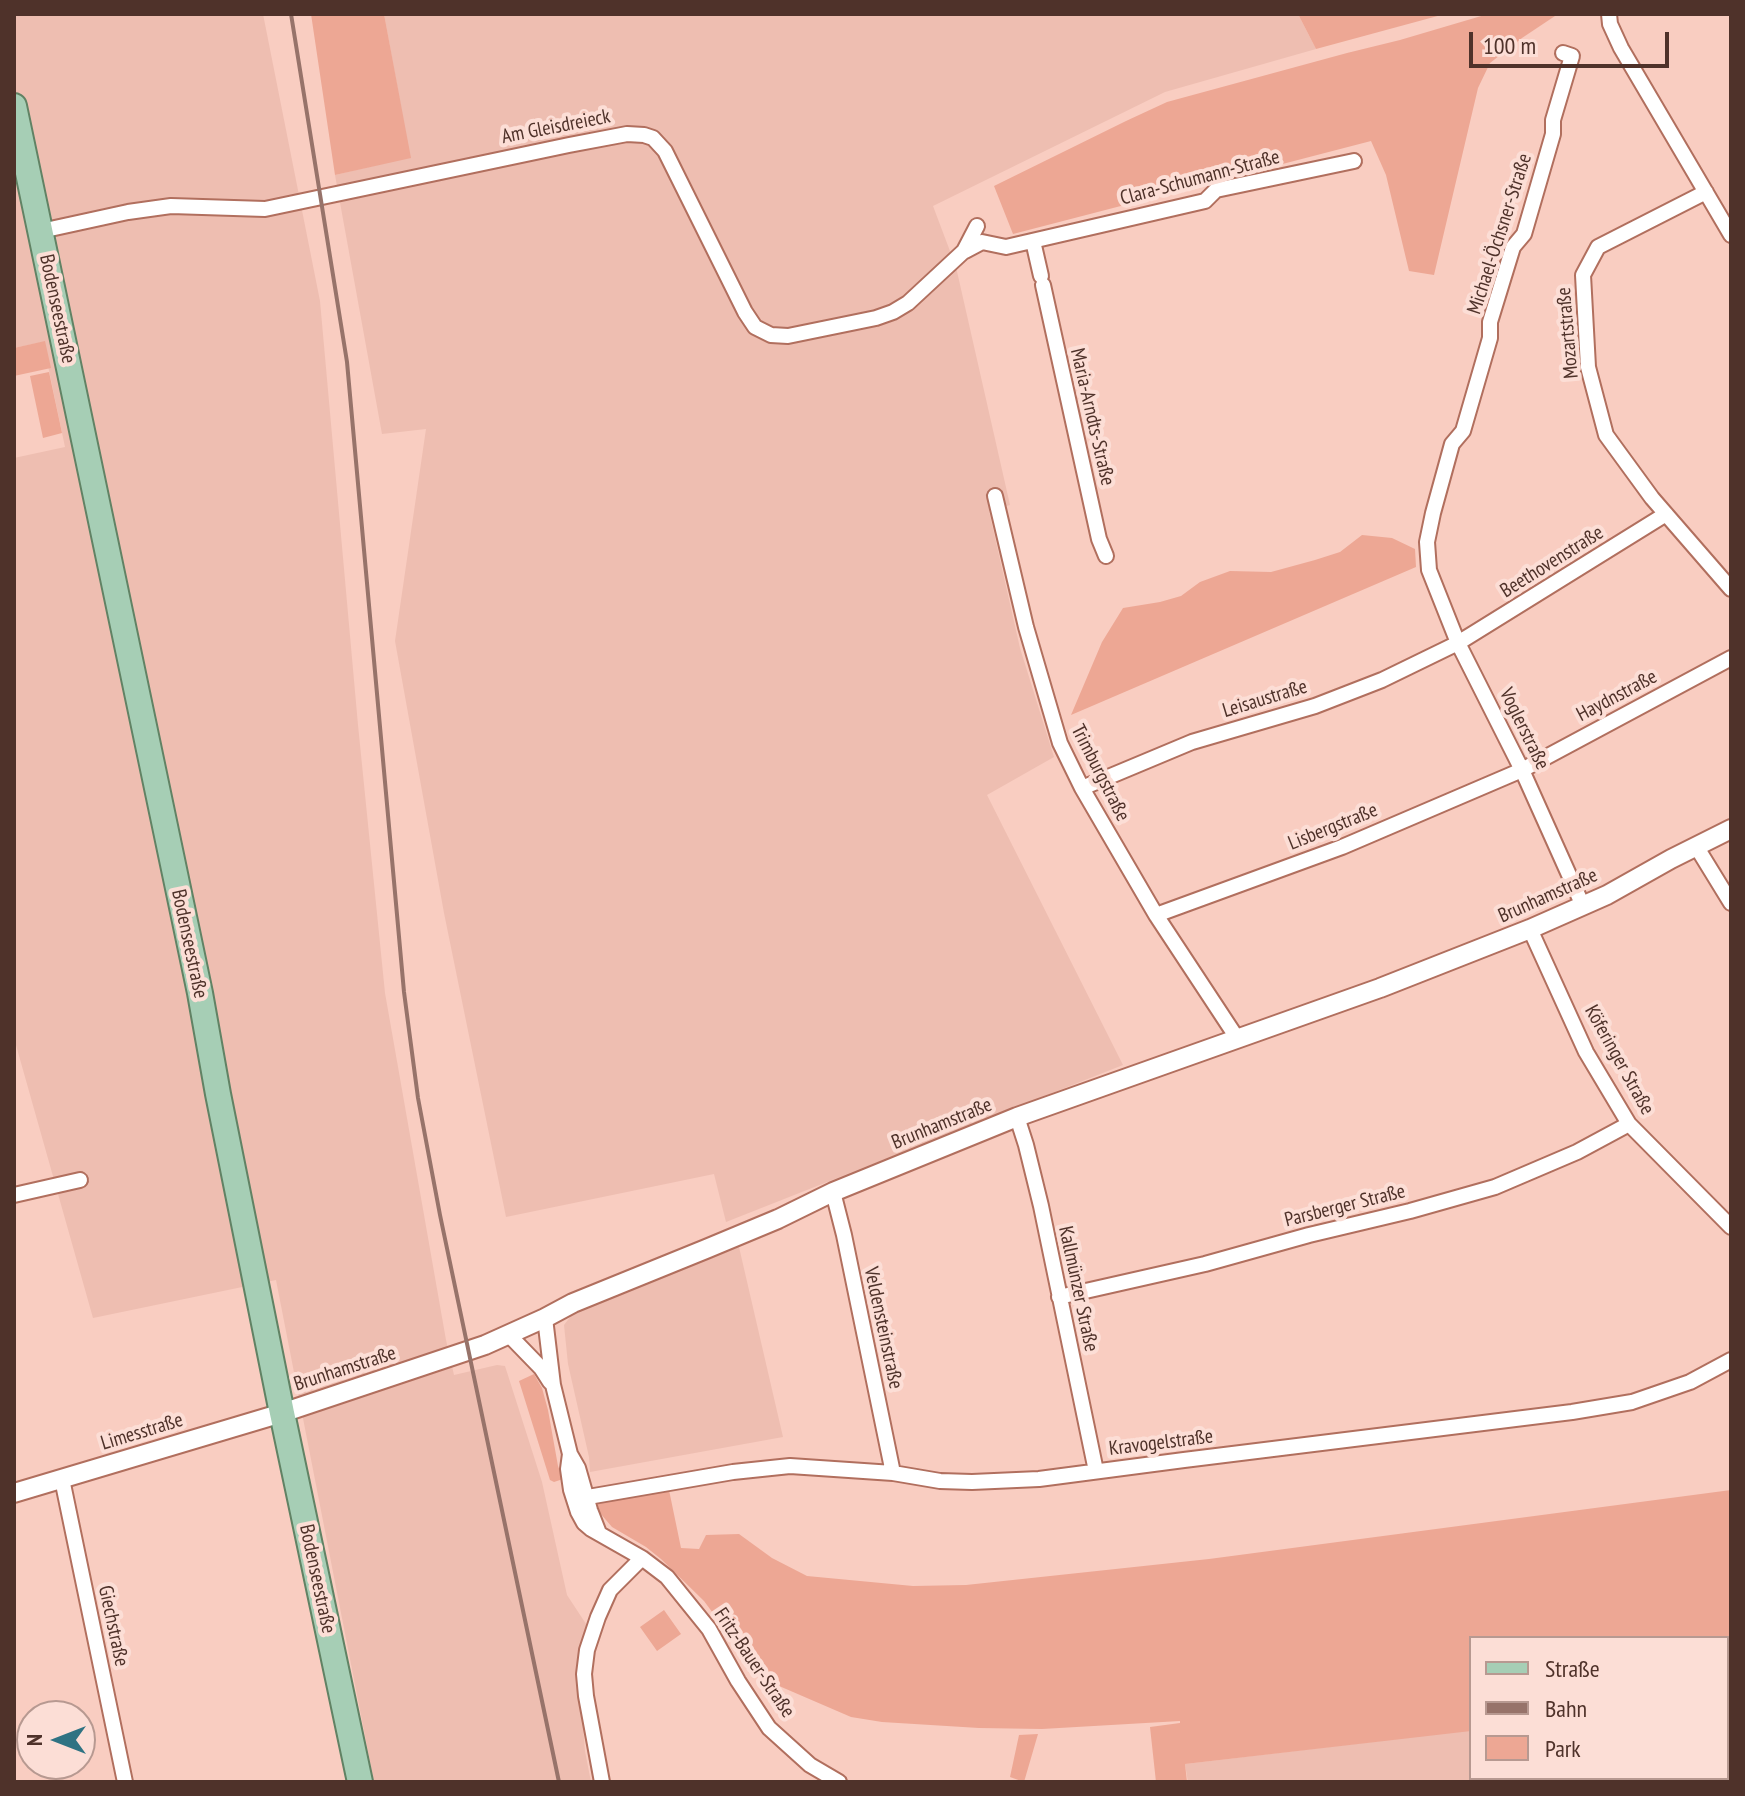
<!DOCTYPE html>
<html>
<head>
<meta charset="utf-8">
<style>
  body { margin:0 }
  #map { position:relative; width:1745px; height:1796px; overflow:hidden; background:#f9cdc1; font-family:"PT Sans Narrow",sans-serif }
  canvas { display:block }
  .frame { position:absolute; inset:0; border:16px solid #4f322a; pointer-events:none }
  .legend { position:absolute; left:1469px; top:1636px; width:260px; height:144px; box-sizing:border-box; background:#fcded6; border:2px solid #b79991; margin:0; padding:10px 14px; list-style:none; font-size:24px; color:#4f322a }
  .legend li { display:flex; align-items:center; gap:16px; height:40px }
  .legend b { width:40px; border:2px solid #b79991 }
  .north { position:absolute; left:16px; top:1700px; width:80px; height:80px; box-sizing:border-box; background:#fcded6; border:2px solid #b79991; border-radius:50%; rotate:270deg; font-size:22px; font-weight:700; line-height:32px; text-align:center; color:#4f322a }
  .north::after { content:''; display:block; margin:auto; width:28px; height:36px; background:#2f7383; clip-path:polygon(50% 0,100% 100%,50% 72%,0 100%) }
  .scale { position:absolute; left:1469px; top:32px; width:200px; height:36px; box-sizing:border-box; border:4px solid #4f322a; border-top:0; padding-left:10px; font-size:24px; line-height:28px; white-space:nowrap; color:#4f322a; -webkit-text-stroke:6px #fcded6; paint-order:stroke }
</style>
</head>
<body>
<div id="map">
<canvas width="1745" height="1796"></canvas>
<div class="frame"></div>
<ul class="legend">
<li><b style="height:10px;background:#a6ceb5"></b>Straße</li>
<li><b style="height:10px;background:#97736a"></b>Bahn</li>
<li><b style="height:22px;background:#eda794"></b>Park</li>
</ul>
<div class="north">N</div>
<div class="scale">100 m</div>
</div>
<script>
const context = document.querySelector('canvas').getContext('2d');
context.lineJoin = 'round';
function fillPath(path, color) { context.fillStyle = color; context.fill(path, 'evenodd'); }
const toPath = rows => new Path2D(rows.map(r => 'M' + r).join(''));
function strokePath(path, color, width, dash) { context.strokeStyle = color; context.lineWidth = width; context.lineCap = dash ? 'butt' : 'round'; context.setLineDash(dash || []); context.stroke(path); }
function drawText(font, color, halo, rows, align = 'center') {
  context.font = font + ' "PT Sans Narrow",sans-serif'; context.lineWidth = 8; context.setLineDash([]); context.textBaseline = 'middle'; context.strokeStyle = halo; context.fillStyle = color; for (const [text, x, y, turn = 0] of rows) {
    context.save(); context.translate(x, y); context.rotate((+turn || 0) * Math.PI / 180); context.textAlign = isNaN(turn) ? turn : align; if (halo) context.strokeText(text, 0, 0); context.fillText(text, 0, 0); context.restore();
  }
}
fillPath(toPath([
  [14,14,263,14,320,301,358,725,385,993,446,1340,454,1375,497,1365,505,1366,542,1482,567,1595,588,1627,579,1673,585,1751,591,1782,374,1782,276,1280,93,1318,14,1038,14,458,65,447,43,342,14,348],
  [384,14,1298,14,1316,49,1165,92,933,206,956,267,1010,505,989,511,1020,648,1054,757,987,795,1123,1065,726,1222,714,1174,506,1217,444,913,395,641,426,429,382,434,335,175,410,157],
  [739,1247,783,1437,590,1472,589,1457,568,1364,564,1325,574,1312],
  [1727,1699,1731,1699,1731,1782,1188,1782,1185,1764,1471,1730,1471,1778,1727,1778]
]), '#eebeb1');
fillPath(toPath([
  [311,14,384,14,411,158,335,175],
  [1298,14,1445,14,1316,49],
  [1488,14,1558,14,1522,38,1490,63,1478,88,1434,275,1409,271,1386,175,1371,141,1013,234,994,186,1126,121,1167,102,1347,53,1400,40],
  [45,341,51,368,14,376,14,348],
  [49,372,62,433,43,438,30,376],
  [1362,535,1392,538,1415,549,1416,567,1071,715,1102,642,1123,608,1160,602,1181,596,1200,582,1230,571,1271,572,1315,560,1340,552],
  [534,1374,542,1388,548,1410,558,1466,563,1479,554,1482,550,1480,519,1381],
  [669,1490,681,1548,699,1549,706,1535,739,1534,772,1558,807,1576,913,1586,966,1585,1209,1559,1731,1490,1731,1699,1727,1700,1727,1638,1471,1638,1471,1731,1185,1764,1187,1782,1156,1782,1150,1727,1180,1723,1180,1721,1042,1729,979,1728,882,1722,851,1717,749,1673,730,1636,704,1601,661,1559,646,1547,612,1527,600,1513,597,1504],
  [664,1610,681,1634,657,1651,640,1627],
  [1038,1734,1024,1782,1010,1777,1019,1735]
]), '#eda794');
const minor = toPath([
  [1609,14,1610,24,1621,48,1731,235],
  [1563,53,1572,56,1553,120,1553,134,1524,234,1513,247,1490,322,1490,338,1463,431,1452,444,1433,513,1427,542,1429,570,1458,643,1522,770,1583,906],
  [1706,192,1598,247,1583,275,1588,367,1606,435,1652,498,1731,589],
  [41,231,128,212,171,206,265,209,569,145,627,134,644,135,653,138,665,151,745,312,755,327,771,335,788,336,876,318,893,312,908,303,964,251,977,226],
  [1033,241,1041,276],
  [965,251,982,242,1006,247,1205,201,1216,190,1354,161],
  [1043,285,1099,539,1106,556],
  [995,496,1026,627,1060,743,1082,788,1156,915,1237,1038],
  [1082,788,1192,742,1315,706,1382,680,1458,643,1666,514],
  [1696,846,1731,903],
  [1156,915,1342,847,1522,770,1731,658],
  [1530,929,1586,1052,1629,1124,1731,1227],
  [1017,1117,1026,1145,1041,1206,1096,1471],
  [833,1192,844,1235,893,1473],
  [14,1195,80,1180],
  [1059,1297,1205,1264,1309,1235,1410,1211,1495,1187,1577,1152,1629,1124],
  [545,1318,553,1385,570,1454,578,1468,590,1510,599,1533],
  [508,1334,541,1368,550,1382],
  [570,1454,568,1469,571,1490,578,1512,584,1523,591,1529,642,1558,610,1590,598,1617,587,1650,584,1674,586,1696,602,1782],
  [62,1479,125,1782],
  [588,1497,733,1472,790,1466,893,1473,940,1481,972,1482,1039,1479,1184,1460,1572,1412,1632,1402,1690,1382,1731,1360],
  [642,1558,667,1577,709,1629,738,1681,769,1728,810,1765,839,1782]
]);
const tertiary = toPath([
  [14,1493,282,1413,485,1345,545,1318,573,1303,706,1249,778,1219,833,1192,1017,1117,1380,988,1530,929,1607,895,1671,859,1731,829]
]);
const primary = toPath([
  [14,106,200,993,218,1094,282,1413,360,1782]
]);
strokePath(minor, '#b16f5e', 18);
strokePath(tertiary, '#b16f5e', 22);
strokePath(primary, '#618264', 28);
strokePath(minor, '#fff', 14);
strokePath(tertiary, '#fff', 18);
strokePath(primary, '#a6ceb5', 24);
strokePath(toPath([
  [291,14,347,362,404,992,418,1098,440,1215,559,1782]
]), '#97736a', 4);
drawText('20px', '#4f322a', '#fcded6', [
  ["Am Gleisdreieck",556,127,-11],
  ["Clara-Schumann-Straße",1200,178,-15],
  ["Michael-Öchsner-Straße",1500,234,-72],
  ["Bodenseestraße",57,309,78],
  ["Mozartstraße",1568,333,-95],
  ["Maria-Arndts-Straße",1092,417,77],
  ["Beethovenstraße",1552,562,-32],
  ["Haydnstraße",1617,696,-28],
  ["Leisaustraße",1265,699,-17],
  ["Voglerstraße",1524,729,64],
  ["Trimburgstraße",1100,773,63],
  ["Lisbergstraße",1333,827,-22],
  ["Brunhamstraße",1548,896,-24],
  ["Bodenseestraße",189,944,78],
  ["Köferinger Straße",1619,1060,61],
  ["Brunhamstraße",942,1124,-22],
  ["Parsberger Straße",1345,1206,-14],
  ["Kallmünzer Straße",1078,1289,78],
  ["Veldensteinstraße",883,1328,78],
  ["Brunhamstraße",345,1369,-18],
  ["Limesstraße",142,1432,-17],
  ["Kravogelstraße",1161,1443,-7],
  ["Bodenseestraße",317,1579,78],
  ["Giechstraße",113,1626,78],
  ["Fritz-Bauer-Straße",754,1663,56]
]);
</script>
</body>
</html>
